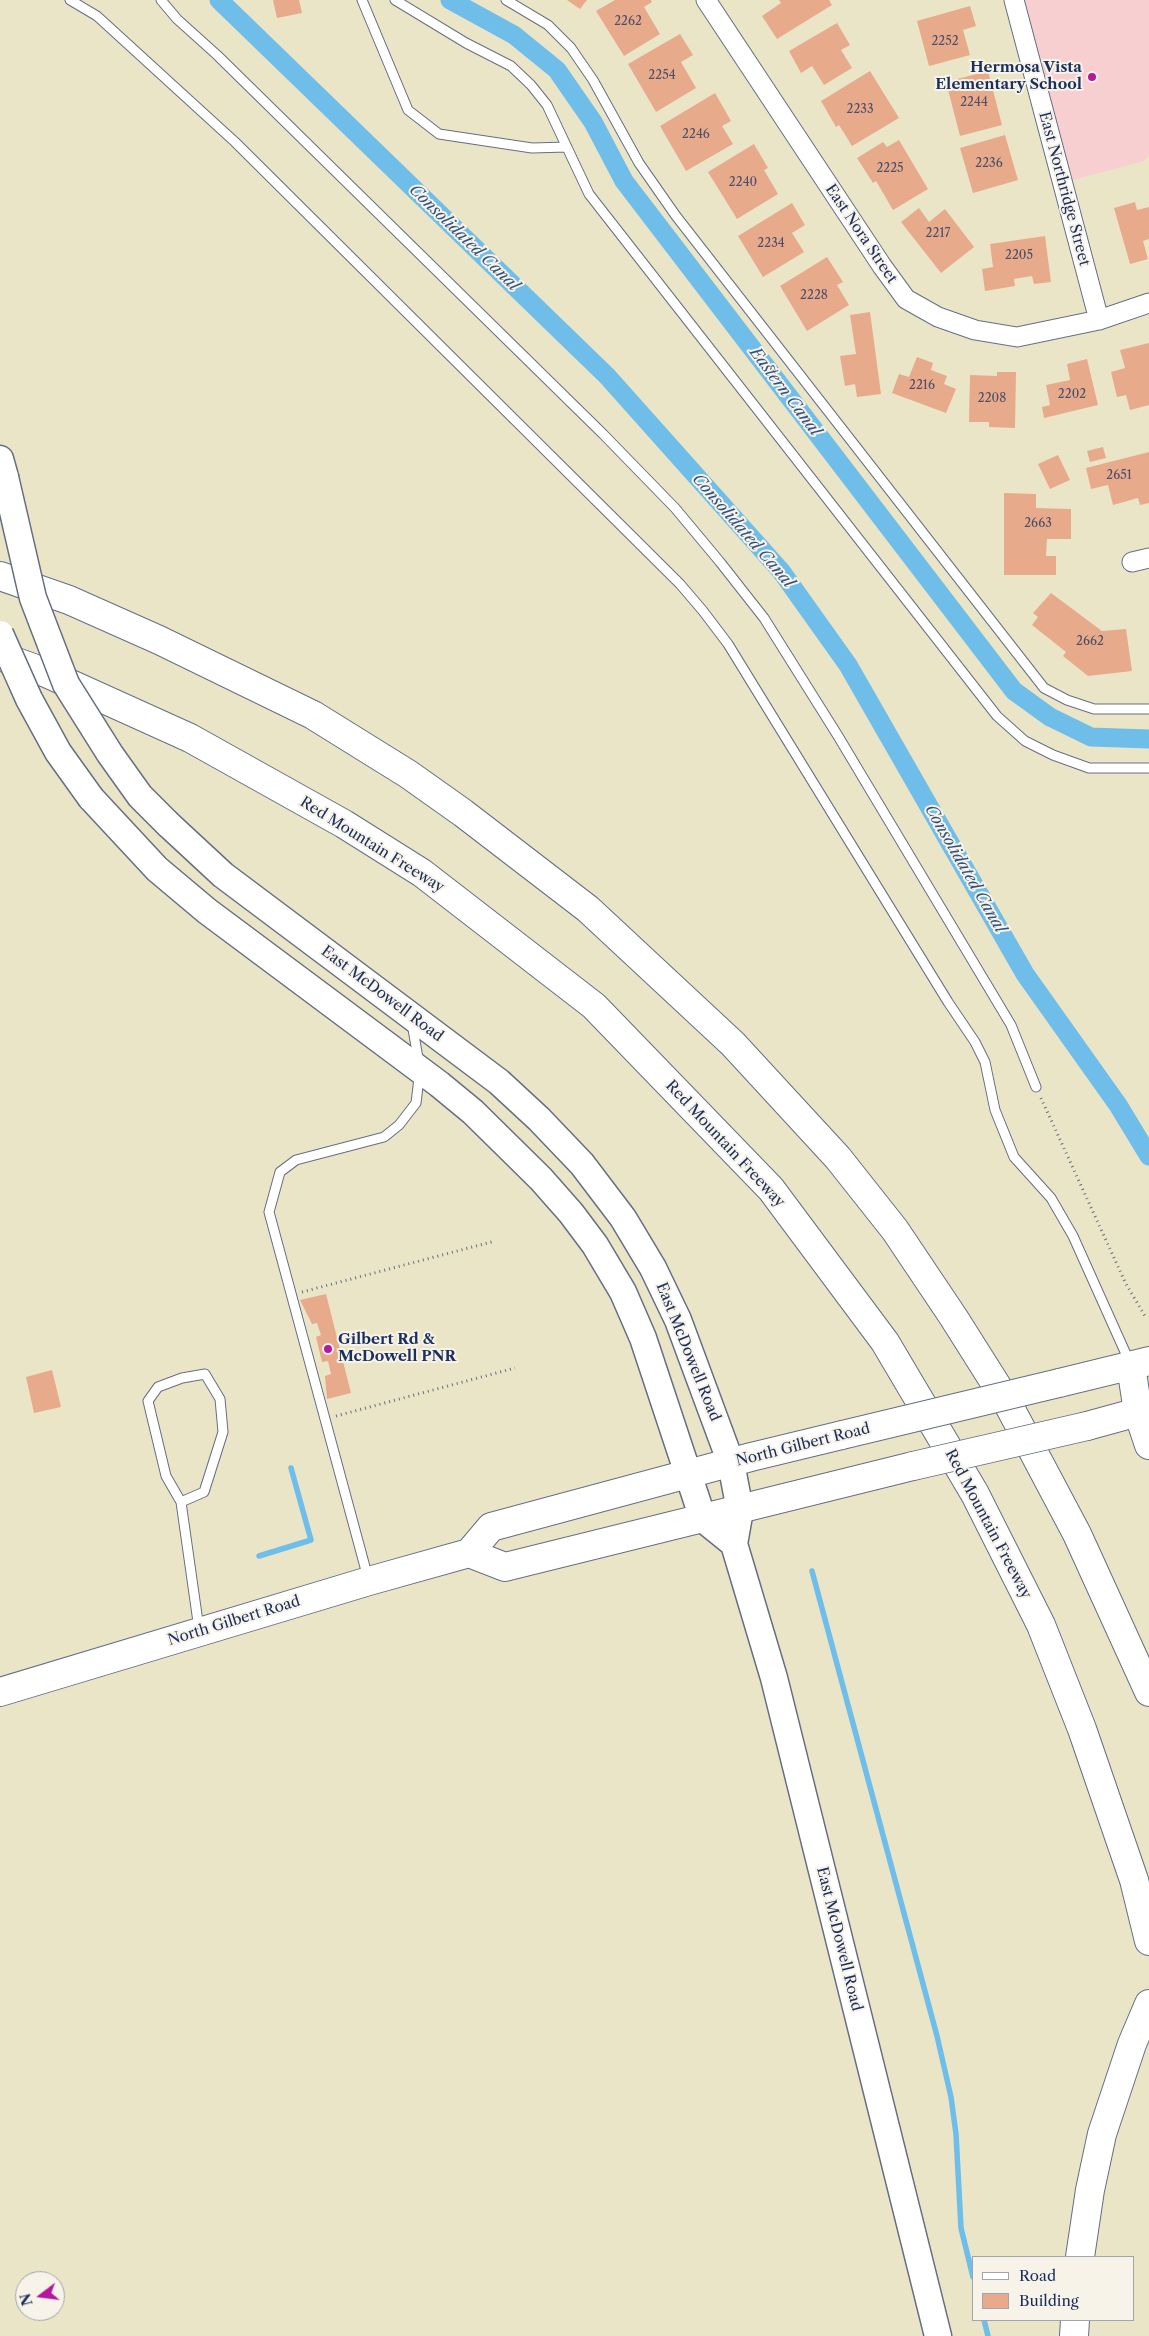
<!DOCTYPE html>
<html>
<head>
<meta charset="utf-8">
<style>
  body { margin:0 }
  #map { position:relative; width:1149px; height:2336px; overflow:hidden; background:#ebe5c8; font-family:"Libre Caslon Text",serif }
  canvas { display:block }
  .legend { position:absolute; left:972px; top:2256px; width:162px; height:65px; box-sizing:border-box; background:#f7f3e8; border:1px solid #9fa5b1; margin:0; padding:6px 9px; list-style:none; font-size:15px; color:#1b2f5e }
  .legend li { display:flex; align-items:center; gap:10px; height:25px }
  .legend b { width:25px; border:1px solid #9fa5b1 }
  .north { position:absolute; left:15px; top:2271px; width:50px; height:50px; box-sizing:border-box; background:#f7f3e8; border:1px solid #9fa5b1; border-radius:50%; rotate:255deg; font-size:14px; font-weight:700; line-height:20px; text-align:center; color:#1b2f5e }
  .north::after { content:''; display:block; margin:auto; width:18px; height:22px; background:#b5179e; clip-path:polygon(50% 0,100% 100%,50% 72%,0 100%) }
</style>
</head>
<body>
<div id="map">
<canvas width="1149" height="2336"></canvas>
<ul class="legend">
<li><b style="height:6px;background:#fff"></b>Road</li>
<li><b style="height:14px;background:#e7aa8b"></b>Building</li>
</ul>
<div class="north">N</div>
</div>
<script>
const context = document.querySelector('canvas').getContext('2d');
context.lineJoin = 'round';
function fillPath(path, color) { context.fillStyle = color; context.fill(path, 'evenodd'); }
const toPath = rows => new Path2D(rows.map(r => 'M' + r).join(''));
function strokePath(path, color, width, dash) { context.strokeStyle = color; context.lineWidth = width; context.lineCap = dash ? 'butt' : 'round'; context.setLineDash(dash || []); context.stroke(path); }
function drawText(font, color, halo, rows, align = 'center') {
  context.font = font + ' "Libre Caslon Text",serif'; context.lineWidth = 4; context.setLineDash([]); context.textBaseline = 'middle'; context.strokeStyle = halo; context.fillStyle = color; for (const [text, x, y, turn = 0] of rows) {
    context.save(); context.translate(x, y); context.rotate((+turn || 0) * Math.PI / 180); context.textAlign = isNaN(turn) ? turn : align; if (halo) context.strokeText(text, 0, 0); context.fillText(text, 0, 0); context.restore();
  }
}
fillPath(toPath([
  [1014,0,1149,0,1149,155,1144,161,1062,183]
]), '#f7cfd0');
strokePath(toPath([
  [259,1556,311,1540,291,1468],
  [812,1571,937,2036,951,2097,956,2134,961,2228,973,2277],
  [984,2320,988,2336]
]), '#6fbde9', 5.5);
strokePath(toPath([
  [219,0,607,376,781,571,848,665,1025,974,1118,1105,1149,1156],
  [450,0,514,35,557,70,593,122,624,181,1014,691,1050,717,1091,737,1149,739]
]), '#6fbde9', 19);
fillPath(toPath([
  [273,0,299,0,302,13,277,18],
  [567,0,587,0,580,9],
  [615,0,651,0,652,2,644,7,660,34,624,56,596,11],
  [779,0,829,0,832,5,777,39,762,16,781,3],
  [970,6,976,26,963,30,970,55,929,66,917,21],
  [837,23,850,45,841,50,852,68,824,85,812,66,801,73,789,51],
  [680,34,693,55,681,62,696,88,656,112,628,64],
  [870,71,899,118,852,146,839,125,836,127,821,101],
  [988,71,1002,125,960,136,946,82],
  [715,93,731,121,722,126,733,144,686,171,660,126],
  [1005,135,1018,180,973,193,960,148],
  [899,140,928,189,893,210,876,181,873,183,857,158,883,142,887,147],
  [754,144,768,168,764,170,778,194,737,219,708,172],
  [1135,202,1137,210,1149,207,1149,239,1143,241,1148,259,1130,264,1114,208],
  [792,203,805,225,792,233,804,252,763,277,738,236],
  [919,208,929,222,945,209,974,247,941,273,901,222],
  [1045,236,1051,282,1034,284,1032,276,1014,279,1015,286,985,291,982,269,993,267,990,244],
  [827,257,843,282,837,285,849,305,807,331,780,286],
  [870,312,881,394,857,397,855,384,845,386,840,356,856,354,850,315],
  [1149,343,1149,405,1130,410,1126,395,1117,397,1111,372,1125,368,1120,350],
  [917,357,933,363,931,370,947,376,944,384,956,389,946,413,892,393,899,374,909,377],
  [1087,359,1098,405,1044,418,1042,407,1050,405,1046,385,1070,380,1067,364],
  [997,372,1016,372,1015,428,989,427,989,422,969,422,970,375,997,376],
  [1103,447,1106,458,1090,462,1087,451],
  [1149,452,1149,503,1140,505,1138,498,1113,505,1108,485,1091,489,1086,468],
  [1058,455,1070,480,1050,489,1038,464],
  [1004,493,1036,494,1036,508,1071,509,1071,539,1047,539,1046,556,1056,556,1056,575,1004,575],
  [1051,593,1102,631,1126,629,1132,671,1088,676,1063,656,1066,652,1032,625,1038,617,1033,613],
  [326,1294,351,1393,327,1399,325,1376,331,1374,328,1361,322,1362,316,1337,321,1335,317,1323,312,1324,300,1300],
  [52,1370,61,1407,34,1413,26,1377]
]), '#e7aa8b');
const lane = toPath([
  [70,0,97,16,235,142,680,584,703,611,728,644,948,1002,975,1042,985,1062,995,1110,1014,1157,1051,1198,1073,1236,1130,1363],
  [161,0,177,19,217,55,603,434,675,508,720,562,764,618,838,736,1011,1025,1036,1087],
  [362,0,408,110,439,134,532,148,567,147],
  [395,0,466,43,511,66,531,85,547,105,589,194,997,716,1025,741,1053,755,1089,768,1149,768],
  [506,0,548,25,571,48,593,80,639,163,676,216,1044,688,1067,700,1094,709,1149,709],
  [181,1502,204,1492,223,1432,220,1399,205,1374,182,1378,158,1387,148,1401,166,1476,181,1502,199,1629],
  [368,1578,269,1212,280,1172,296,1160,384,1137,399,1125,416,1103,420,1070,412,1023]
]);
const street = toPath([
  [706,0,882,266,906,299,938,317,975,330,1017,337,1099,320,1149,303],
  [1014,0,1099,320],
  [1132,562,1149,558]
]);
const secondary = toPath([
  [0,459,5,477],
  [91,798,157,869,207,911,439,1084,473,1112,541,1179,571,1213,595,1245,623,1292,643,1338,703,1519,734,1544],
  [168,824,223,875,499,1082,539,1119,582,1164,623,1218,653,1268,678,1320,731,1463,740,1510,734,1544,774,1678,938,2336]
]);
const primary = toPath([
  [1059,1383,1149,1361],
  [1087,1426,1149,1409],
  [469,1553,505,1567,913,1466],
  [0,1692,369,1581,469,1553,491,1527,751,1457,842,1435]
]);
const highway = toPath([
  [0,576,69,600,159,640,313,715,408,774,463,813,588,909,733,1044,838,1158,895,1230,954,1318,1007,1402,1077,1534,1149,1692],
  [0,656,44,672,190,738,344,824,422,873,594,1006,771,1189,885,1342,975,1494,1041,1625,1082,1729,1134,1880,1149,1941],
  [1131,1366,1138,1412,1149,1445],
  [1080,2257,1090,2190,1102,2134,1132,2044,1149,2004],
  [1074,2336,1075,2320]
]);
strokePath(lane, '#646f83', 11);
strokePath(street, '#646f83', 21);
strokePath(secondary, '#646f83', 29);
strokePath(primary, '#646f83', 30);
strokePath(highway, '#646f83', 30);
strokePath(toPath([
  [1041,1098,1126,1284,1145,1316],
  [302,1292,495,1241],
  [336,1416,515,1368]
]), '#646f83', 3, [1, 4]);
strokePath(lane, '#fff', 9);
strokePath(street, '#fff', 19);
strokePath(secondary, '#fff', 26);
strokePath(primary, '#fff', 28);
strokePath(highway, '#fff', 28);
const secondaryBridge = toPath([
  [5,477,33,598,66,684,110,754,140,796,168,824],
  [0,634,29,699,58,752,91,798]
]);
const primaryBridge = toPath([
  [842,1435,1059,1383],
  [913,1466,1087,1426]
]);
strokePath(secondaryBridge, '#646f83', 29, []);
strokePath(primaryBridge, '#646f83', 30, []);
strokePath(secondaryBridge, '#fff', 26);
strokePath(primaryBridge, '#fff', 28);
for (const [x, y, r, color] of [
  [1092,77,5,"#b5179e"],
  [328,1349,5,"#b5179e"]
]) { const dot = new Path2D(); dot.arc(x, y, r, 0, 2 * Math.PI); context.fillStyle = color; context.fill(dot); strokePath(dot, '#f7f3e8', 2); }
drawText('12px', '#4e4e69', null, [
  ["2262",628,22],
  ["2252",945,42],
  ["2254",662,76],
  ["2244",974,103],
  ["2233",860,110],
  ["2246",696,135],
  ["2236",989,164],
  ["2225",890,169],
  ["2240",743,183],
  ["2217",938,234],
  ["2234",771,244],
  ["2205",1019,256],
  ["2228",814,296],
  ["2216",922,386],
  ["2202",1072,395],
  ["2208",992,399],
  ["2651",1119,476],
  ["2663",1038,524],
  ["2662",1090,642]
]);
drawText('bold 15px', '#1b2f5e', '#f7f3e8', [
  ["Hermosa Vista",1082,68],
  ["Elementary School",1082,85],
  ["Gilbert Rd &",338,1340,"left"],
  ["McDowell PNR",338,1357,"left"]
], 'right');
drawText('15px', '#1b2f5e', '#f7f3e8', [
  ["East Northridge Street",1064,189,75],
  ["East Nora Street",861,234,56],
  ["Red Mountain Freeway",372,845,32],
  ["East McDowell Road",382,994,37],
  ["Red Mountain Freeway",725,1144,47],
  ["East McDowell Road",688,1352,68],
  ["North Gilbert Road",803,1445,-14],
  ["Red Mountain Freeway",988,1524,62],
  ["North Gilbert Road",234,1621,-17],
  ["East McDowell Road",839,1939,76]
]);
drawText('italic 16px', '#305281', '#f7f3e8', [
  ["Consolidated Canal",464,238,44],
  ["Eastern Canal",785,392,53],
  ["Consolidated Canal",743,531,49],
  ["Consolidated Canal",965,869,60]
]);
</script>
</body>
</html>
